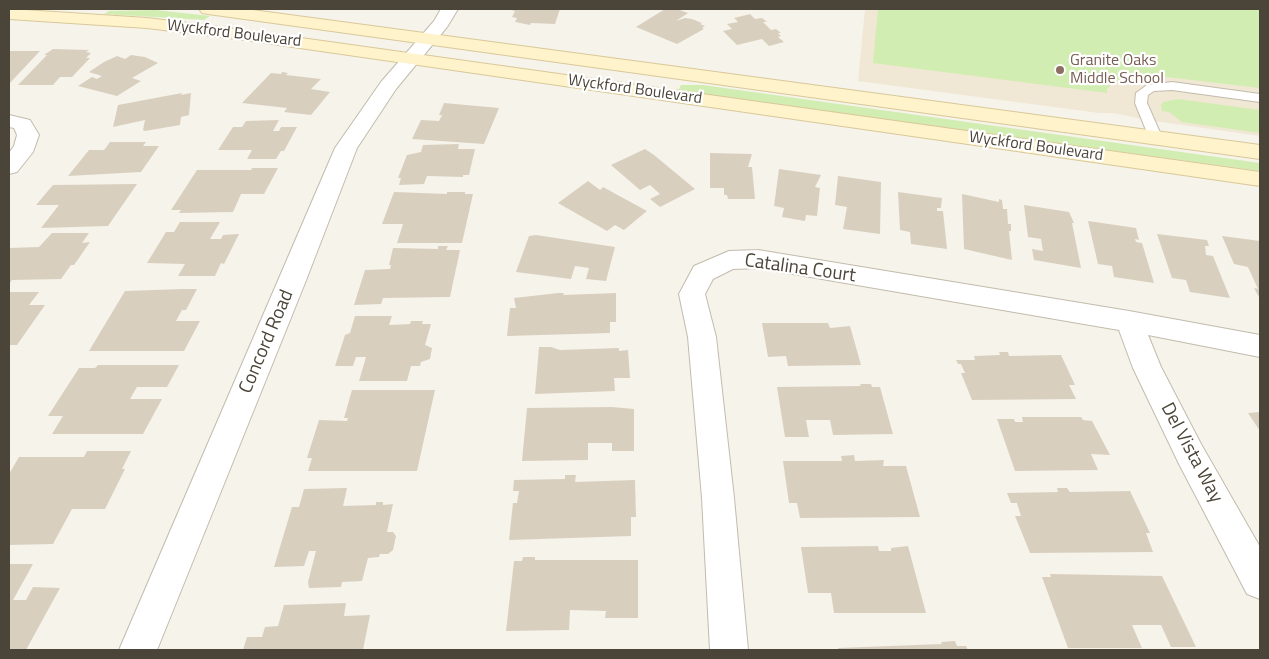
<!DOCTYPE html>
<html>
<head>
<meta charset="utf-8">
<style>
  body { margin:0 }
  #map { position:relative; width:1269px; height:659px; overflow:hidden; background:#f6f3eb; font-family:"Titillium Web",sans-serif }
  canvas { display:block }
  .frame { position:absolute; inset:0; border:10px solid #4b4438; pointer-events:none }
</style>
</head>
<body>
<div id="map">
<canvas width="1269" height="659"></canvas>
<div class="frame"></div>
</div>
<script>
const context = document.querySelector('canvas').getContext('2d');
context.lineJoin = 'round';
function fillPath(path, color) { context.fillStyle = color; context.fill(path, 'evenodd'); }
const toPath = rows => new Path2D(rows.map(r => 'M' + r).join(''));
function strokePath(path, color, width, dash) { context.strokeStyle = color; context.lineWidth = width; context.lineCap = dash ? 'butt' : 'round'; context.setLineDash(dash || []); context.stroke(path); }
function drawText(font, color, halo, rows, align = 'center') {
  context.font = font + ' "Titillium Web",sans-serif'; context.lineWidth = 4.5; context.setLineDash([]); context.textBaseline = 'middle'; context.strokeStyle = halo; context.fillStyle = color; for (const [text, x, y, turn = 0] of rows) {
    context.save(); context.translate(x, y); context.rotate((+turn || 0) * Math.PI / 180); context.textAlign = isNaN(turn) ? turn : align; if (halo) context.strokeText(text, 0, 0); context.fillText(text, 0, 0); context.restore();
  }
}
fillPath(toPath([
  [865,9,1260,9,1260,136,1147,120,1113,113,1099,113,858,81]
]), '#f0e8d4');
fillPath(toPath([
  [878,9,1260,9,1260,88,1149,75,1127,77,1112,83,1107,89,1107,93,873,63],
  [156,10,210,16,204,20,104,14,109,11],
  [681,85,703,85,1260,163,1260,171,678,91],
  [1178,99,1260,110,1260,133,1182,122,1169,112,1162,111,1161,105,1163,102]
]), '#d2edb1');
fillPath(toPath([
  [506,9,560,9,555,24,531,23,530,25,515,22,517,18,512,17,515,11],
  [665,9,677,9,688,13,676,21,685,18,692,19,702,23,700,24,705,26,702,28,704,29,677,44,636,27],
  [750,14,755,19,762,18,767,22,763,22,771,30,776,29,781,33,778,33,781,36,778,37,784,42,769,46,762,39,737,45,723,31,732,29,727,24,738,22,734,18],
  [53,49,89,50,86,52,91,53,86,58,90,58,72,77,60,77,53,85,18,85,47,55,44,55],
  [9,51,40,51,9,84],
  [131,55,145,57,158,63,132,78,141,81,117,96,78,86,92,77,97,79,102,76,89,72,104,62,117,56,125,59],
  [282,72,288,73,286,75,321,79,311,89,330,92,311,115,284,112,287,108,242,103,271,73,281,74],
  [182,93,181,95,191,93,189,115,181,117,180,125,145,131,143,130,145,120,113,127,118,105],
  [444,103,499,108,484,144,412,139,421,120,439,121,442,115,439,115],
  [279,120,273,131,279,131,281,127,297,127,284,151,281,151,276,159,247,159,252,150,218,150,233,127,242,127,246,121],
  [110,142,146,142,143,146,159,146,141,172,68,176,89,150,104,150],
  [459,144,458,149,475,149,469,175,463,175,463,177,427,176,424,184,399,185,401,178,398,178,407,155,421,152,423,145],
  [645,149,654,155,695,189,660,207,650,199,660,194,650,185,640,190,611,165],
  [710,153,752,154,748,167,752,167,755,199,728,199,727,195,724,195,724,188,710,188],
  [252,168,278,168,264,194,241,194,233,212,179,213,181,210,171,210,197,170,251,170],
  [779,169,821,175,815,187,820,188,817,216,806,215,805,221,782,217,784,208,774,206],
  [838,176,881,182,880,234,843,229,847,207,835,205],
  [588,181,600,190,603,187,647,211,624,230,615,225,607,231,558,203],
  [137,184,108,226,41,228,59,205,36,205,53,185],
  [394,192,447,194,447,192,465,192,465,194,473,194,462,243,397,243,403,224,382,224],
  [898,192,942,198,941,208,937,208,937,211,943,211,947,249,911,244,910,232,900,230],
  [962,194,999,202,999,199,1002,200,1003,209,1007,209,1008,224,1011,224,1011,231,1009,231,1012,260,964,249],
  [1024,205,1069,212,1074,223,1072,223,1081,268,1034,260,1032,249,1043,251,1041,239,1028,237],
  [1088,221,1136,228,1139,240,1135,239,1136,242,1142,243,1154,283,1114,277,1112,266,1098,264],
  [180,222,220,222,210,239,221,239,223,235,239,234,224,264,221,263,215,276,178,276,185,264,147,263,166,232,174,232],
  [52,233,89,233,82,243,90,242,74,265,71,265,61,279,12,280,9,284,9,248,39,247],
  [1157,234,1207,240,1209,246,1205,246,1206,255,1213,256,1230,298,1190,292,1186,280,1172,278],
  [536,235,615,247,606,281,586,279,589,268,575,266,571,279,516,272,529,236],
  [1222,236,1260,241,1260,299,1254,288,1258,289,1248,267,1234,264],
  [438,246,448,246,446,250,460,250,450,297,383,298,381,304,354,305,365,270,390,269,391,265,389,265,393,248,438,249],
  [182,289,197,289,186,310,182,310,176,321,200,321,184,351,89,351,125,291],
  [9,292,39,292,29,305,45,305,17,345,9,345],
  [558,293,564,293,563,295,616,293,616,322,610,322,610,333,507,336,510,308,516,308,514,298],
  [355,316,392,316,389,325,410,324,411,321,423,321,422,324,431,324,425,345,432,348,430,359,421,362,420,366,411,366,407,381,359,381,366,357,356,357,353,366,335,366,345,335,350,333],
  [762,323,828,323,830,328,850,326,861,365,788,366,786,356,768,357],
  [539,347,551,347,560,350,619,348,619,351,628,350,630,378,614,378,615,391,535,394],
  [999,352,1008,352,1009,356,1061,355,1075,385,1069,385,1076,399,972,400,961,373,965,373,961,364,958,364,956,360,975,360,974,356,1000,355],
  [98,365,179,365,167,387,137,387,130,399,162,399,143,434,52,434,63,416,48,416,79,368,95,368],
  [860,384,871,384,872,387,880,387,893,434,833,435,830,420,806,420,809,437,785,437,777,387,861,386],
  [352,390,435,390,417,471,308,471,312,458,307,458,319,420,347,421,348,418,344,418],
  [612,407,634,409,634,451,612,451,612,443,588,443,588,460,522,461,527,408],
  [1260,412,1260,431,1248,413],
  [1022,417,1081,417,1083,420,1092,421,1110,455,1091,454,1098,470,1015,471,997,419,1014,419,1015,422,1023,422],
  [87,451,131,451,122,469,125,469,105,509,72,509,53,544,9,545,9,474,19,457,84,457],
  [854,455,855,461,884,460,883,466,906,466,920,517,800,518,797,503,789,503,783,461,842,461,841,456],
  [565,475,576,475,575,482,635,480,636,517,631,517,631,536,509,540,513,503,517,503,519,491,513,491,514,480,565,479],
  [347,488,343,506,376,505,376,502,383,502,383,505,393,504,387,532,393,532,396,536,393,550,388,554,380,554,379,557,368,558,362,581,342,582,341,587,309,588,308,582,316,551,309,551,304,566,274,567,292,507,299,507,304,489],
  [1057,488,1067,488,1070,492,1130,491,1150,533,1146,533,1153,552,1030,553,1015,516,1021,516,1017,503,1011,503,1007,493,1058,492],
  [878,546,879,551,891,551,891,548,908,546,926,613,834,613,831,593,808,593,801,547],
  [523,557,535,557,535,560,638,560,638,618,605,618,606,611,570,610,569,630,506,631,514,561,522,561],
  [9,564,33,564,13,600,26,600,33,587,60,588,26,650,9,650],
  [1050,574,1162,576,1196,647,1171,647,1161,625,1132,625,1142,648,1068,648,1042,577,1051,577],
  [346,603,344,616,370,615,363,650,243,650,247,637,262,637,265,627,278,626,284,605],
  [955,641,957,646,966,646,968,650,838,650,838,648,942,644,941,642]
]), '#d9cfbf');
const lane = toPath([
  [1172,82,1260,94,1260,102,1172,90,1154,91,1148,95,1147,103,1162,137,1160,140,1150,140,1135,103,1136,93,1147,85,1172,82]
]);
const street = toPath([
  [441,9,458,9,447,27,396,89,357,148,305,283,157,650,119,650,335,148,381,82,434,21,441,9],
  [9,115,30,120,39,135,33,152,17,172,9,174,9,153,14,146,17,135,14,128,9,127,9,115],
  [758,250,1129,311,1260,335,1260,357,1148,335,1161,367,1201,444,1260,547,1260,599,1247,594,1179,464,1133,368,1119,330,758,268,733,269,713,279,705,294,716,337,734,498,748,650,710,650,702,498,688,337,679,294,694,266,729,251,758,250]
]);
const secondary = toPath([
  [9,9,147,18,244,30,1260,172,1260,186,244,40,147,28,9,19,9,9],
  [199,9,245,9,1260,145,1260,159,208,14,202,13,199,9]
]);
strokePath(lane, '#c3bbac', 2);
strokePath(street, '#c3bbac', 2);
strokePath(secondary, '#d9c898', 2);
fillPath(lane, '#fff');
fillPath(street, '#fff');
fillPath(secondary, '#fff3cc');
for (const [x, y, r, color] of [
  [1060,70,5,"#8d6e63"]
]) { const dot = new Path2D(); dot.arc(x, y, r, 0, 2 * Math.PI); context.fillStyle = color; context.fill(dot); strokePath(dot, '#fff', 2); }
drawText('16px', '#4b4438', '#fff', [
  ["Wyckford Boulevard",234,34,7],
  ["Wyckford Boulevard",635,90,8],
  ["Wyckford Boulevard",1036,147,8]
]);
drawText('16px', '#785e54', '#fff', [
  ["Granite Oaks",1070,61],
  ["Middle School",1070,79]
], 'left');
drawText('19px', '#4b4438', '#fff', [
  ["Catalina Court",800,269,8],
  ["Concord Road",267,342,-67],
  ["Del Vista Way",1191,453,62]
]);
</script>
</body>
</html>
